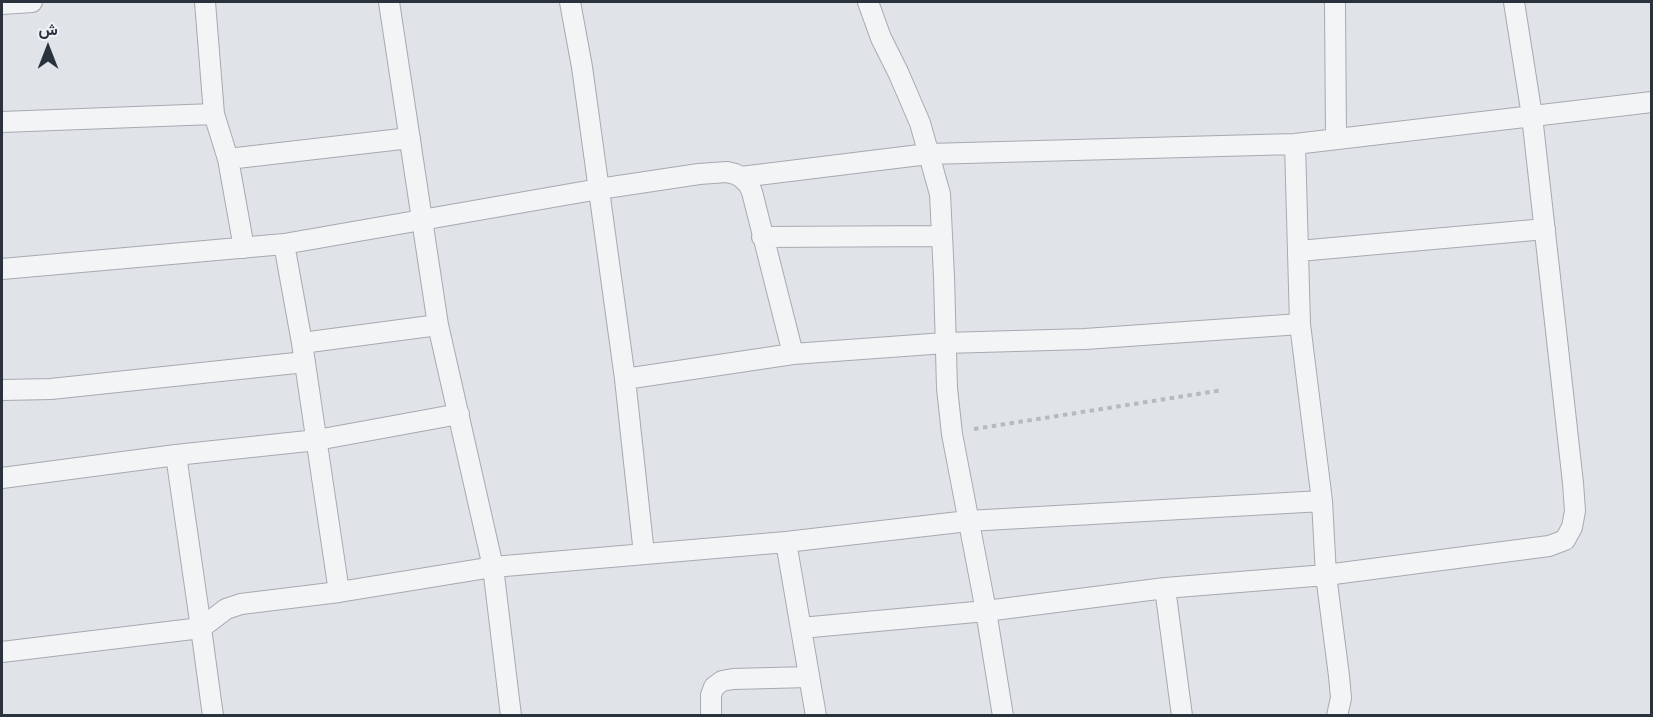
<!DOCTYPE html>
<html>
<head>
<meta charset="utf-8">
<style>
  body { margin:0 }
  #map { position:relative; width:1653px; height:717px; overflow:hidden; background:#e0e3e7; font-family:"Fira Sans",Vazirmatn,sans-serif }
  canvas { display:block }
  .frame { position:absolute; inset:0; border:3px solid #2a323d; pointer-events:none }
  .north { position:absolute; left:18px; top:18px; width:60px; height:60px; -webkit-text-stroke:4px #eff2f5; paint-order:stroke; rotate:0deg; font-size:16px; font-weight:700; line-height:24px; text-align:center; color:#2a323d }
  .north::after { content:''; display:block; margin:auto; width:21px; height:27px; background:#2a323d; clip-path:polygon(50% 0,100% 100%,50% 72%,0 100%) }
</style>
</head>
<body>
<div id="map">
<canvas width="1653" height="717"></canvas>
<div class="frame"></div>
<div class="north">ش</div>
</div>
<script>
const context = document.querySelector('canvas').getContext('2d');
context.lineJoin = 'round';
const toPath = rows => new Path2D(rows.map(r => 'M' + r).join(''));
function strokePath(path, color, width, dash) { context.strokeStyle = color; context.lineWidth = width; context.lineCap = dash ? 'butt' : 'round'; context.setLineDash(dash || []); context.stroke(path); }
const minor = toPath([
  [205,2,214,114],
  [389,2,438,325,493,567,511,716],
  [570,2,582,67,625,379,644,554],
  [868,2,881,38,898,72,920,123,940,194,944,277,947,388,952,434,986,611,1003,716],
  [1335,2,1336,139],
  [2,4,32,2],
  [2,122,214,114,228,159,244,248],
  [1295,144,1300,324,1322,501,1326,575,1339,676,1341,698,1337,716],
  [228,159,410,138],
  [741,177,928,154,1295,144,1652,102],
  [762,237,942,236],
  [284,244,302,343,339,592,493,567,786,542,968,521,1322,501],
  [1299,251,1545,229],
  [2,269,284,244,599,189,699,174,727,172,735,174,741,177,749,185,752,192,793,354],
  [302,343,438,325],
  [625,379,793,354,945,343,1085,339,1300,324],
  [2,390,51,389,305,362],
  [2,478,176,455,317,440,459,414],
  [786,542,816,716],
  [1165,588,1182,716],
  [801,628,986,611,1165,588,1326,575,1549,546,1565,540,1572,527,1575,511,1573,483,1532,116,1514,2],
  [2,652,201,628,176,455],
  [213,716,201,628,226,609,241,604,339,592],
  [711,716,711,695,714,687,722,681,733,679,809,677]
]);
strokePath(minor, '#a6aab1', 22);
strokePath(toPath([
  [974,429,1223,390]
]), '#b6babe', 4, [4.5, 4.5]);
strokePath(minor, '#f2f4f6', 20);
</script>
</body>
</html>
